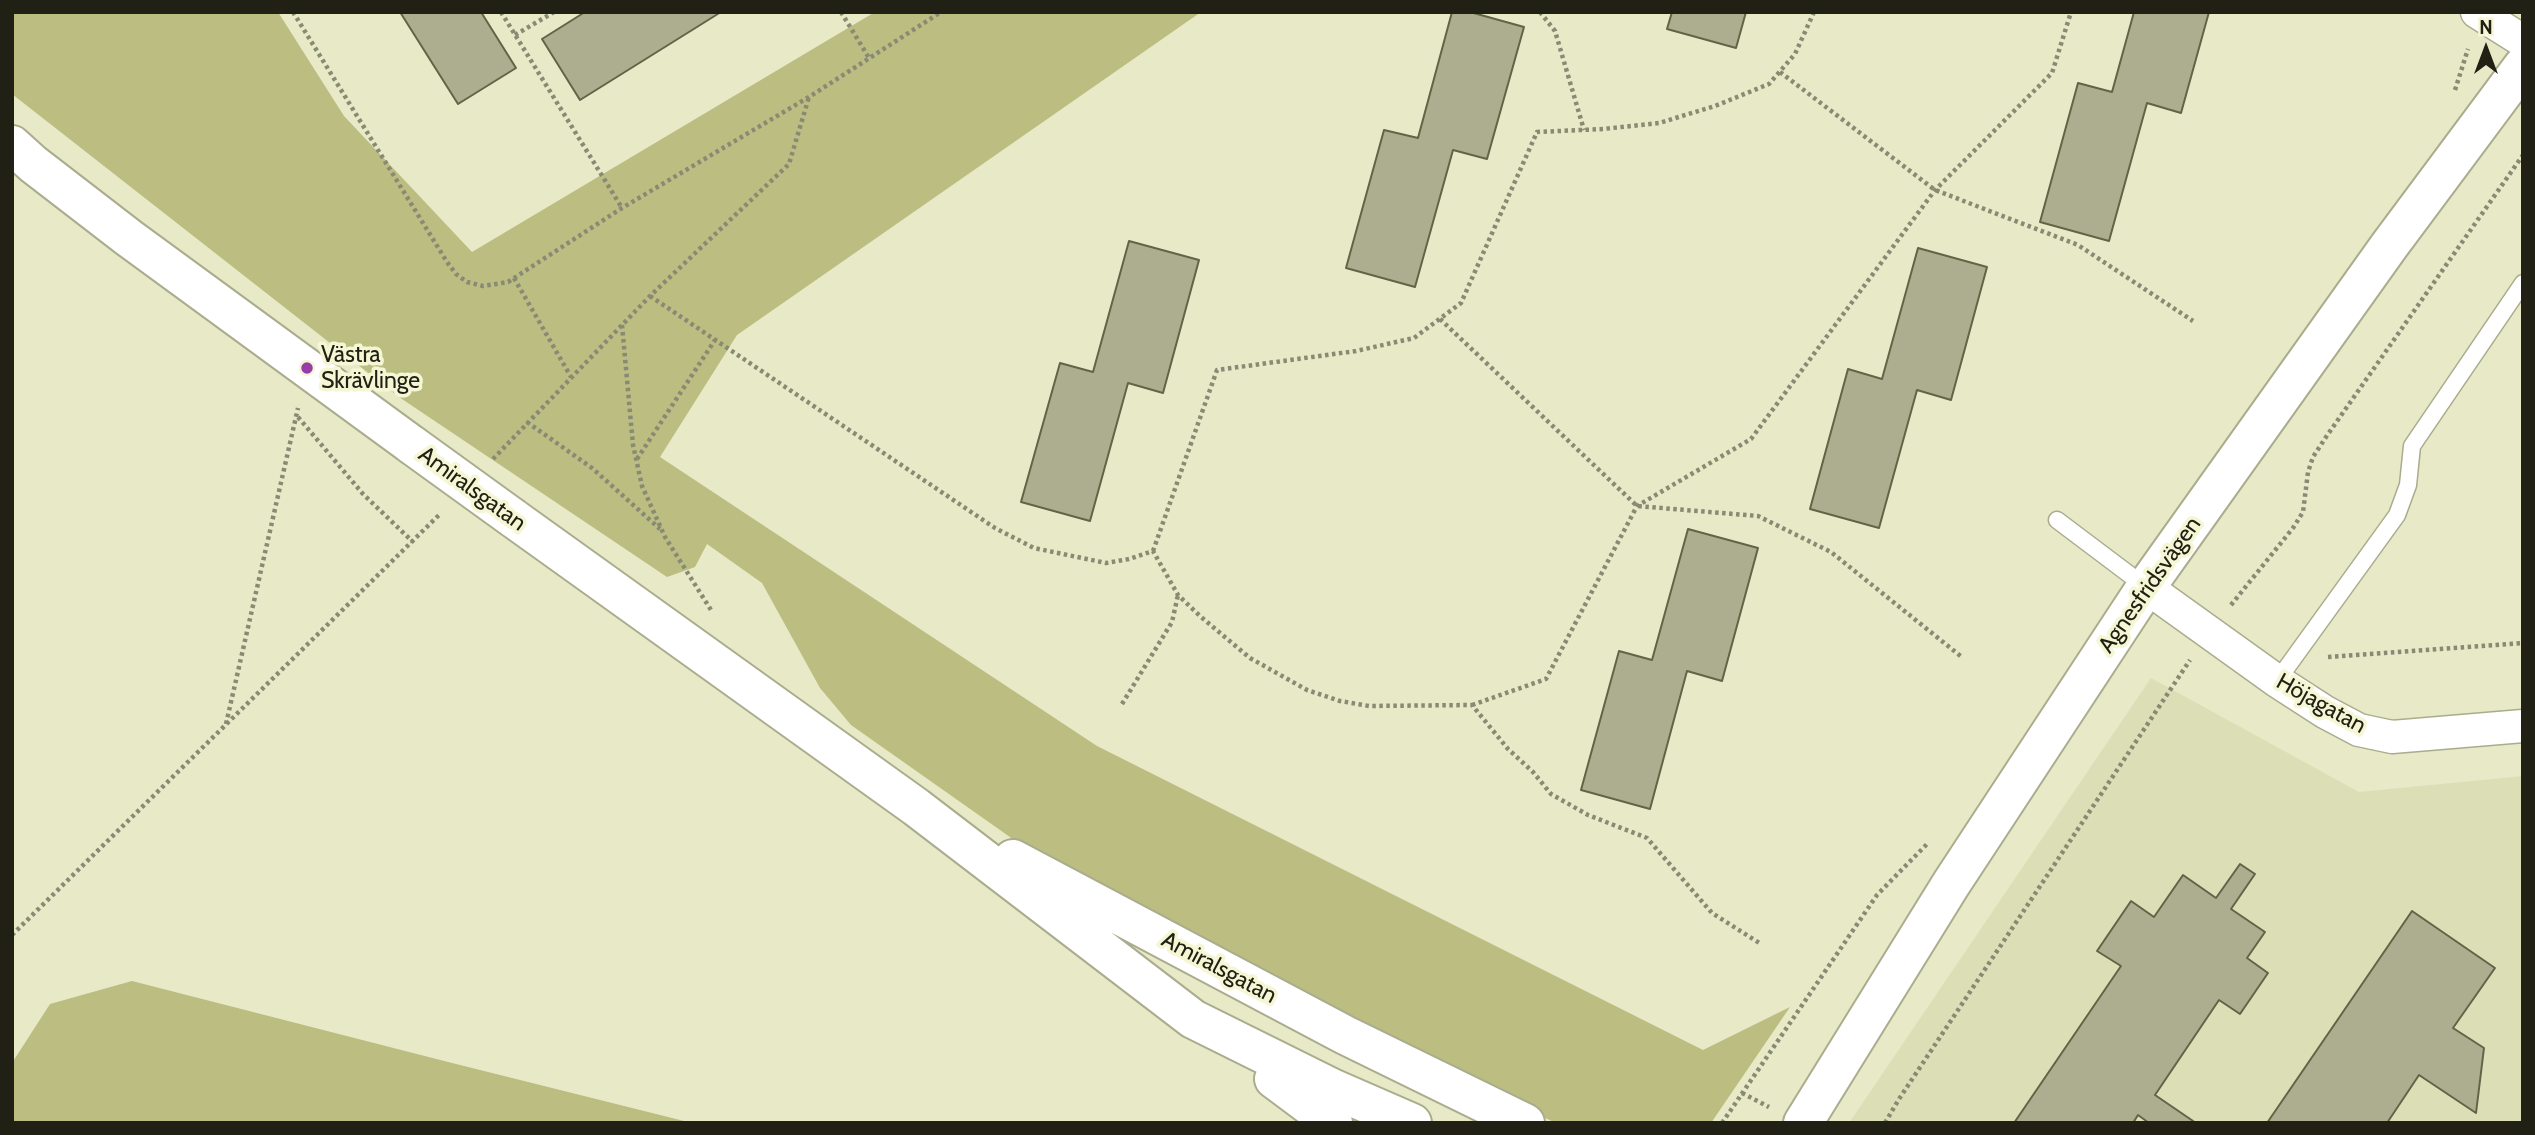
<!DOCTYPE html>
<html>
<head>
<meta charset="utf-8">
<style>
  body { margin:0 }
  #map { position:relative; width:2535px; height:1135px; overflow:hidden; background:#e7e9c7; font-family:Cabin,sans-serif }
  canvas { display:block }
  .frame { position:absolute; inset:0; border:14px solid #202014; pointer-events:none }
  .north { position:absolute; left:2451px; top:14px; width:70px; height:70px; -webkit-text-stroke:5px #f4f6d4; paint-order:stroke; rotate:0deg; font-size:19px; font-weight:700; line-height:28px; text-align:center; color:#202014 }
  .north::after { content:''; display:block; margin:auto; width:24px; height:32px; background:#202014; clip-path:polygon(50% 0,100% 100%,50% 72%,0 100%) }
</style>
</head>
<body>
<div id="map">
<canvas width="2535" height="1135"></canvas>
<div class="frame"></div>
<div class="north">N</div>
</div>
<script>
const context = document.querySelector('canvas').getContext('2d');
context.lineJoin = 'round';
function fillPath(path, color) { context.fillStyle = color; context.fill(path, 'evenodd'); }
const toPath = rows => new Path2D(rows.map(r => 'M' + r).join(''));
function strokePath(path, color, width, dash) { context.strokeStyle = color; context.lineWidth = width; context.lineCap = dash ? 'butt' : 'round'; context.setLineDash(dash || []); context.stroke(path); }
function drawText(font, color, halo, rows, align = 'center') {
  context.font = font + ' Cabin,sans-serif'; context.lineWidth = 7; context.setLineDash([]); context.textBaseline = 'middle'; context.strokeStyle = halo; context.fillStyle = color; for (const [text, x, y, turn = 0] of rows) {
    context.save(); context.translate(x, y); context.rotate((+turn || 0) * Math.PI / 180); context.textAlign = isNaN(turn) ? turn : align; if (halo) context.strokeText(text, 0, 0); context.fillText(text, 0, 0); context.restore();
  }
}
fillPath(toPath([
  [2151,678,2359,792,2523,776,2523,1123,1849,1123]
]), '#dcdfb6');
fillPath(toPath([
  [12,12,278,12,344,116,472,252,875,12,1201,12,737,335,660,457,1097,746,1703,1050,1790,1007,1711,1123,1556,1123,1396,1048,1061,873,851,725,820,688,762,583,707,544,695,567,667,577,399,397,12,94],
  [132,981,452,1063,692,1123,12,1123,12,1063,50,1004]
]), '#bbbd81');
const building = toPath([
  [400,12,481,12,516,68,458,104,400,12],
  [721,12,580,100,542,39,585,12,721,12],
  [1452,12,1470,12,1524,27,1487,159,1453,150,1415,287,1346,268,1384,130,1418,138,1452,12],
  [1672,12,1746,12,1736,48,1667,29,1672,12],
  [2134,12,2209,12,2181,113,2147,103,2109,241,2040,222,2078,83,2112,92,2134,12],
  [1129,241,1199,260,1163,393,1128,383,1090,521,1021,502,1060,363,1093,372,1129,241],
  [1918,248,1987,267,1951,400,1917,390,1879,528,1810,509,1848,369,1882,379,1918,248],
  [1688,529,1758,548,1722,681,1687,671,1650,809,1581,790,1619,651,1652,660,1688,529],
  [2240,864,2255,874,2231,909,2265,932,2247,958,2268,973,2240,1014,2219,1000,2155,1095,2196,1123,2149,1123,2138,1115,2133,1123,2014,1123,2121,966,2097,951,2131,901,2154,917,2183,875,2216,898,2240,864],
  [2412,911,2495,968,2453,1028,2484,1048,2476,1113,2419,1075,2387,1123,2267,1123,2412,911]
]);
fillPath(building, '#adae8f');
strokePath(building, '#636447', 2);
const service = toPath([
  [2057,520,2146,587],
  [2277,681,2397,515,2408,485,2412,446,2523,283]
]);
const minor = toPath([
  [2477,12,2523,41],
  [2146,587,2277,681,2325,712,2359,730,2392,737,2523,726]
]);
const tertiary = toPath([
  [1803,1123,1951,884,2146,587,2389,246,2523,66]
]);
const secondary = toPath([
  [12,145,33,164,129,238,412,445],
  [513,518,916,807,1193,1019,1334,1089,1412,1123],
  [1013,859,1345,1035,1525,1123],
  [1274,1079,1333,1123]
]);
strokePath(service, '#aaac8d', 19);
strokePath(minor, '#aaac8d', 35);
strokePath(tertiary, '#aaac8d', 42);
strokePath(secondary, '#aaac8d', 42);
strokePath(toPath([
  [293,12,447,262,456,274,467,282,483,286,508,282,622,208,809,97,941,12],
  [501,12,622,208],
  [841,12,869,58],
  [1540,12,1555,31,1584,130],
  [515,35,554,12],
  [1780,72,1935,190,2078,245,2193,321],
  [2455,90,2468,49],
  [514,278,571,377],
  [650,296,995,528,1034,548,1106,563,1129,559,1153,551,1178,595,1200,616,1250,658,1307,690,1340,701,1369,706,1472,705,1508,749,1533,772,1551,794,1588,815,1647,838,1712,913,1761,944],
  [1440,319,1637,506,1758,516,1831,552,1963,658],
  [622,325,633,445,642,486,665,537,711,610],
  [298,417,363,494,413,542],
  [527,422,592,468,660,529],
  [493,459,650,296,789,164,809,97],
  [637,459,715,340],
  [1153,551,1217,370,1356,351,1414,338,1461,303,1537,132,1603,129,1659,123,1715,106,1769,84,1795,54,1814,12],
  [2231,605,2293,528,2303,512,2308,472,2313,457,2326,437,2523,155],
  [2328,657,2523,643],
  [1122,704,1172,622,1178,595],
  [1472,705,1546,679,1637,506,1751,439,1935,190,2052,73,2071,12],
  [226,724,298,408],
  [12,935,441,513],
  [1742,1093,1769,1107],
  [1722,1123,1877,895,1929,842],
  [1885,1123,1899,1099,2190,660]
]), '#898a73', 4.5, [3.5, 3.5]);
strokePath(service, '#fff', 16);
strokePath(minor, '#fff', 32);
strokePath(tertiary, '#fff', 38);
strokePath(secondary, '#fff', 38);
const secondaryBridge = toPath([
  [412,445,513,518]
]);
strokePath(secondaryBridge, '#aaac8d', 42, []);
strokePath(secondaryBridge, '#fff', 38);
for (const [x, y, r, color] of [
  [307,368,7,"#963da9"]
]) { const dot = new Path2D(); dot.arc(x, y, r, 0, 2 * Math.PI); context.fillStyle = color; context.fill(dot); strokePath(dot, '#f4f6d4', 2.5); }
drawText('23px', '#202014', '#f4f6d4', [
  ["Västra",321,355],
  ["Skrävlinge",321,381]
], 'left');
drawText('23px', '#202014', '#f4f6d4', [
  ["Amiralsgatan",472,489,36],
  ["Agnesfridsvägen",2150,585,-55],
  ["Höjagatan",2321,704,29],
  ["Amiralsgatan",1219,968,28]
]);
</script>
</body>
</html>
